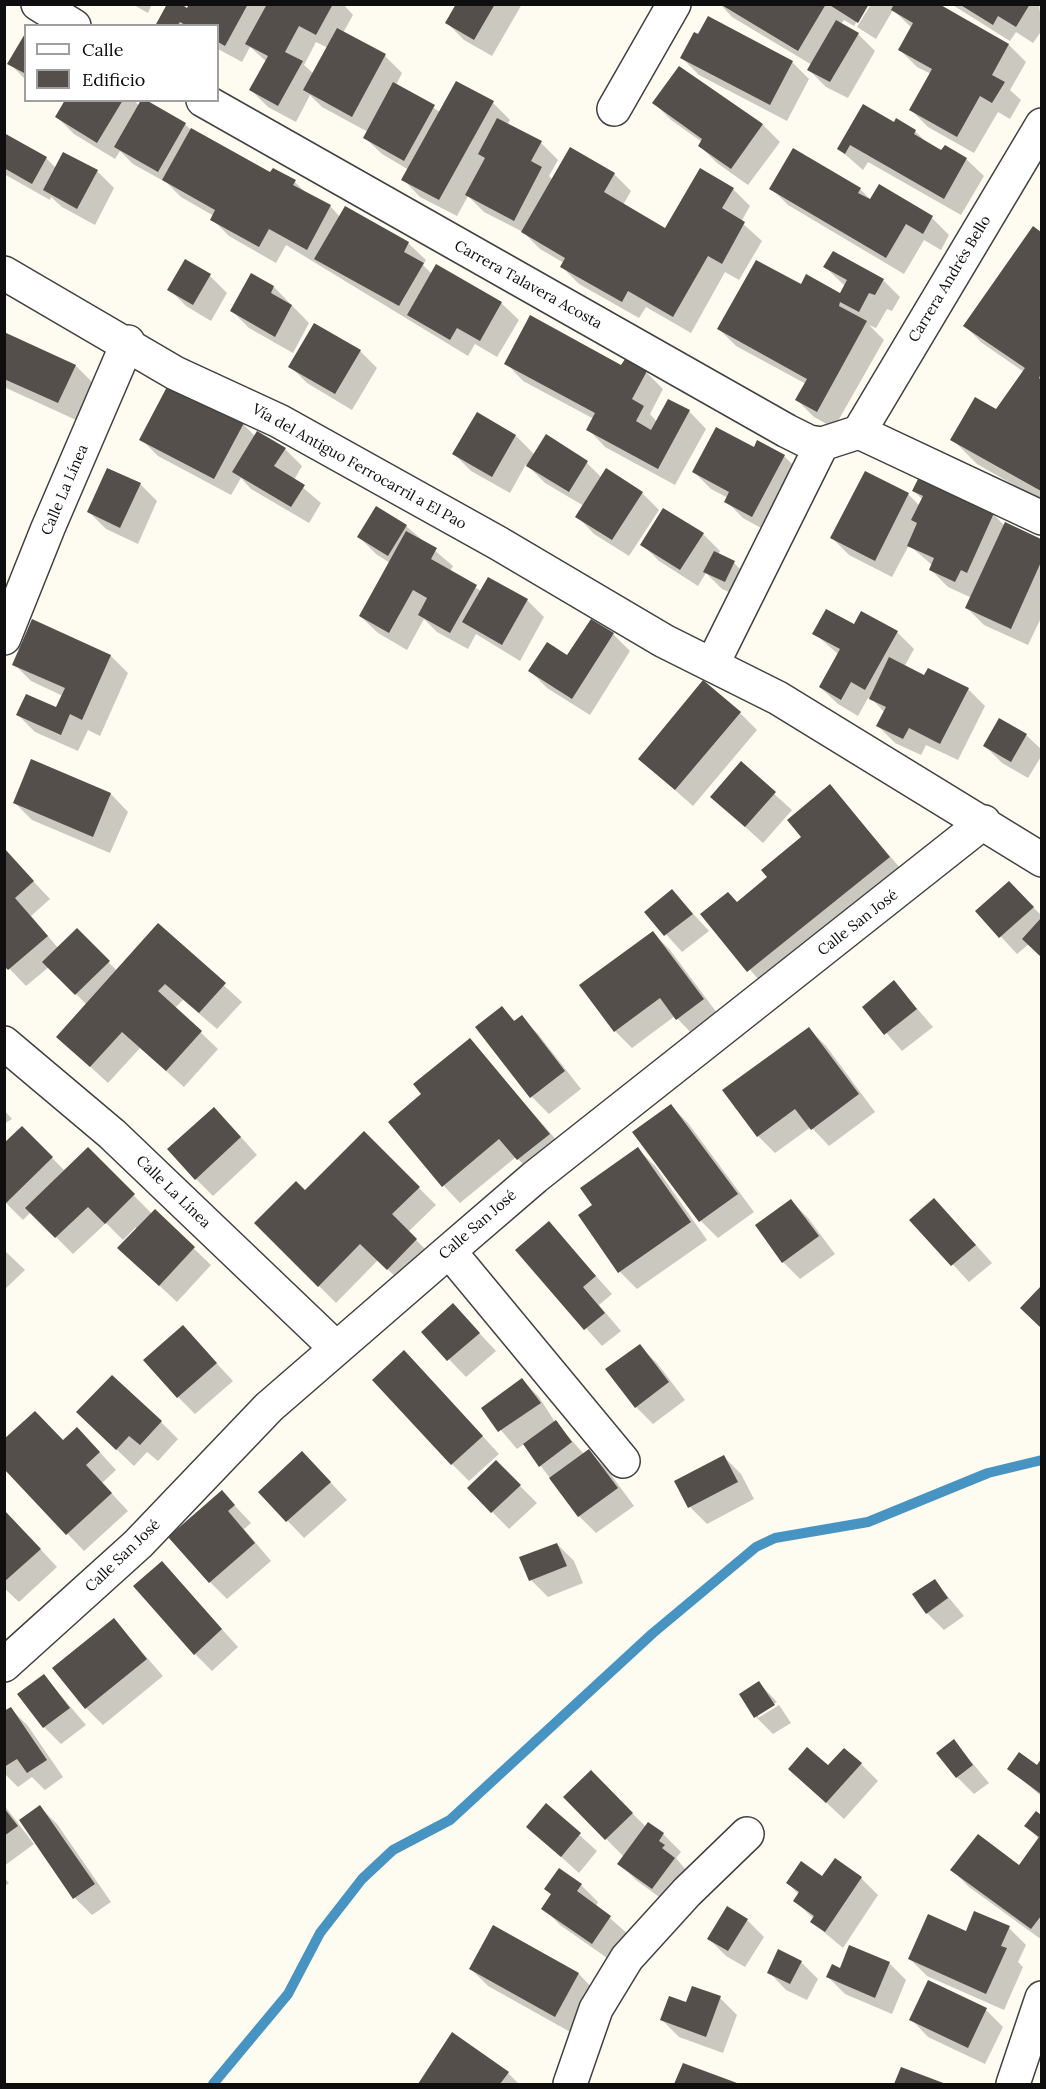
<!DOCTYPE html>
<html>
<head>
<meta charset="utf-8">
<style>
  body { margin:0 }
  #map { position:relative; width:1046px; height:2089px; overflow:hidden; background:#fefbf0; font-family:Lora,serif }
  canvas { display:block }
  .frame { position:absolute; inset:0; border:6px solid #0e0e0e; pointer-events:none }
  .legend { position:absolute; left:24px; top:24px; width:195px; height:78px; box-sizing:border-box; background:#fff; border:2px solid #9f9f9f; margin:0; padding:8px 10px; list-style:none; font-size:18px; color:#0e0e0e }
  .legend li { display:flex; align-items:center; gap:12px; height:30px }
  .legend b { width:30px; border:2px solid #9f9f9f }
</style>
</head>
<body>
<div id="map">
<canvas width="1046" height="2089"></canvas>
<div class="frame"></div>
<ul class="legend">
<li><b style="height:8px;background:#fff"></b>Calle</li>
<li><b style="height:16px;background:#554f4b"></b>Edificio</li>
</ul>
</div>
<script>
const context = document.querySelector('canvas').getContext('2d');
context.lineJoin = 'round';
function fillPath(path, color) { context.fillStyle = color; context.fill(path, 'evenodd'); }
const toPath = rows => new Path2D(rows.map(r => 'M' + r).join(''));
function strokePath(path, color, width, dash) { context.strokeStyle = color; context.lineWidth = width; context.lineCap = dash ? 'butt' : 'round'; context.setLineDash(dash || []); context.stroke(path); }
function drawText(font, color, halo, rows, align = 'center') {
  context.font = font + ' Lora,serif'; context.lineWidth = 6; context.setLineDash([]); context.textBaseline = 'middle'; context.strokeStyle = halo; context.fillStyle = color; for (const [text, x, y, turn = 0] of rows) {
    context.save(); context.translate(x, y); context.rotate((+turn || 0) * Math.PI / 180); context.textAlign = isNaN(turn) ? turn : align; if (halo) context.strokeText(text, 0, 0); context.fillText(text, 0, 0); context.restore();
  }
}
fillPath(toPath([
  [132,4,152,4,148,13],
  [168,4,183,4,182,7,188,10,191,4,343,4,353,15,343,33,385,56,402,73,396,85,440,112,493,103,510,120,507,125,541,143,558,160,549,176,553,180,614,174,631,191,623,205,666,230,733,189,750,206,741,222,762,241,739,280,725,272,691,333,646,307,639,318,579,284,562,267,564,263,540,249,523,232,484,212,468,196,457,216,420,197,403,179,409,170,382,154,364,137,368,132,322,107,310,95,296,122,268,107,251,90,267,62,250,47,242,62,218,49,218,26,157,26],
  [316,42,328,48,314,74,304,65],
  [457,4,522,4,492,56,464,40,447,23],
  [720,4,867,4,854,26,844,20,841,24,858,34,875,51,848,98,826,87,809,70,812,65,732,17],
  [871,4,936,4,1009,45,1026,62,1010,90,1021,100,1010,119,998,112,974,153,928,127,911,110,931,74,917,67,900,50,912,28,893,10,876,39,857,27],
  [951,4,1039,4,1042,30,1033,43,1016,32,1010,41],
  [26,35,26,80,9,63],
  [682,58,792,62,809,79,787,121,699,75],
  [679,68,763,125,780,142,748,185,717,163,700,146,702,142,671,120,654,103],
  [67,100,134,100,139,106,185,124,191,130,271,174,295,182,307,194,330,206,340,217,346,208,408,243,426,260,423,265,432,274,501,303,519,320,497,357,475,344,468,356,286,245,276,263,229,236,212,219,214,216,181,197,167,183,133,164,120,151,115,159,74,134,57,117],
  [894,125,915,131,929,145,942,152,945,147,966,159,984,176,961,215,868,162,863,170,839,149],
  [4,135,46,158,56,168,97,171,114,188,95,225,62,207,51,197,50,200,4,174],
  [771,188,860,189,871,200,932,218,949,235,941,250,924,240,904,274,788,205],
  [1033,228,1042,234,1042,501,977,464,952,439,997,411,1024,372,982,343,965,326],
  [185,261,210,276,227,293,211,321,186,306,169,289],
  [825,267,883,280,900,297,892,311,887,309,876,328,869,325,884,340,834,428,814,417,797,400,806,384,736,346,719,329,801,286,841,295,845,286],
  [252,275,274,287,309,323,293,353,249,328,232,311],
  [4,334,76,366,93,383,76,420,4,387],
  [360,351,377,368,352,410,307,383,290,366],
  [506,363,622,367,646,372,663,389,650,414,657,422,689,411,706,429,675,485,605,447,588,429,594,419,523,381],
  [170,385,243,424,256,437,285,449,302,466,294,480,321,503,309,523,251,489,241,478,231,495,158,456,141,439],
  [477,414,516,436,535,455,546,437,587,463,602,478,642,493,659,510,629,556,594,534,577,516,584,506,545,483,526,464,510,493,471,471,454,454],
  [754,449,784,456,801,473,770,533,743,518,726,501,728,498,711,489,694,472],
  [866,473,908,494,920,506,923,500,914,491,993,514,1005,526,1005,524,1042,540,1042,616,1028,645,984,625,967,608,972,598,948,587,931,570,933,566,909,545,892,577,849,555,832,538],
  [140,484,157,501,138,544,106,529,89,512],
  [406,526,453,566,450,571,481,591,527,600,544,617,520,661,476,634,468,649,437,632,424,619,407,650,378,633,360,616,390,563,376,554,359,537],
  [703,534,720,551,718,555,734,563,751,580,742,598,722,589,706,573,698,586,659,561,642,544],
  [33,621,111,656,128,673,100,736,88,730,78,751,35,732,18,715,57,709,63,696,31,681,14,664],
  [854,626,897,632,914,649,904,667,925,677,968,689,985,706,958,760,926,745,921,755,895,743,878,726,885,713,873,700,868,698,858,716,838,704,820,687,838,654,814,633],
  [613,634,630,651,590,715,547,688,530,671,568,658],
  [740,713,757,730,693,806,640,759],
  [1026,735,1042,750,1042,755,1028,778,1002,763,985,746],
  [32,761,111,794,128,812,110,853,32,820,15,803],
  [741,764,792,810,763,843,712,797],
  [830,786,906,875,766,988,702,915,738,903,769,877,804,838],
  [4,850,50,899,31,916,58,948,77,930,117,971,158,925,242,1002,217,1029,183,1000,175,1008,218,1049,184,1087,140,1048,108,1083,58,1037,87,1005,49,967,26,986,4,963],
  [672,891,709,931,682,952,646,912],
  [1026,900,1042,916,1042,957,1029,944,1017,954,977,911],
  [653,933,670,950,720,1017,694,1036,675,1016,632,1048,615,1031],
  [894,982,933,1027,902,1051,864,1007],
  [502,1008,516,1022,521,1017,538,1034,581,1089,549,1114,532,1097,477,1028],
  [809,1029,826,1046,875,1112,829,1146,811,1127,775,1153,758,1136],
  [469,1040,566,1151,535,1176,516,1157,460,1203,443,1185,423,1094],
  [671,1106,688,1123,754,1212,718,1238,701,1221,634,1132],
  [4,1110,12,1119,4,1124],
  [231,1126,257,1155,213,1196,196,1179],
  [22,1128,65,1171,88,1149,152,1214,155,1211,211,1265,177,1302,137,1265,136,1227,123,1240,106,1223,73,1254,31,1212,23,1220,4,1201],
  [364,1133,436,1205,408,1232,433,1257,405,1286,378,1260,336,1303,256,1223,305,1192],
  [638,1149,655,1166,707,1240,637,1289,620,1272,580,1215,594,1205],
  [791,1201,808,1218,835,1254,800,1279,783,1262],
  [951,1217,992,1263,969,1282,912,1220],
  [549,1223,612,1294,599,1305,621,1331,602,1346,517,1250],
  [4,1250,25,1270,4,1290],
  [1041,1289,1042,1289,1042,1327,1022,1308],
  [453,1305,496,1351,466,1377,423,1332],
  [183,1327,233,1381,195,1414,178,1397],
  [639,1346,657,1363,685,1400,653,1424,636,1407],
  [421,1369,499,1454,469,1481,452,1464],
  [522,1380,539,1397,555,1422,584,1454,588,1451,606,1468,634,1506,596,1533,579,1516,524,1444,517,1449,483,1409],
  [161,1422,178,1439,158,1461,147,1452,134,1466,95,1429],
  [63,1442,94,1446,116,1470,102,1483,128,1511,84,1551,4,1467],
  [724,1457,741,1474,754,1499,707,1524,690,1507],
  [496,1462,537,1503,509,1529,469,1488],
  [319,1470,347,1500,304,1538,260,1492],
  [222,1492,251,1523,244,1529,271,1561,227,1599,210,1582],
  [4,1510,57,1567,19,1602,4,1588],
  [557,1544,574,1561,583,1583,548,1597,531,1580],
  [162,1563,238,1647,212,1671,195,1654],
  [935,1581,964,1616,944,1630,927,1613],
  [114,1620,163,1676,103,1725,86,1708],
  [44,1676,86,1725,61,1744,44,1727],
  [759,1683,777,1702,758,1714,758,1718,779,1705,791,1723,773,1734,756,1717],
  [11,1709,28,1726,63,1777,45,1790,32,1777,18,1787,4,1773,4,1713],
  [954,1741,989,1783,974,1794,957,1777],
  [1042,1762,1042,1797,1009,1768,1037,1768],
  [861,1764,878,1781,844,1819,790,1769],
  [591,1772,646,1827,649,1824,663,1834,681,1852,676,1858,691,1876,670,1905,636,1880,619,1863,624,1857,565,1797],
  [4,1805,34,1844,4,1866],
  [546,1805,597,1851,579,1873,528,1827],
  [40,1807,57,1824,111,1902,92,1915,75,1898],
  [1036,1813,1042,1817,1042,1940,969,1887,952,1870,1019,1867,1040,1840,1026,1826],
  [559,1870,581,1885,598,1902,596,1906,628,1934,610,1960,560,1925,543,1908,552,1895,546,1889],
  [4,1877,9,1883,4,1887],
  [822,1878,861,1878,878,1895,843,1948,812,1922,814,1919,795,1901,799,1895,788,1883],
  [747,1920,764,1937,745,1967,726,1956,709,1939],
  [494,1927,579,1974,596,1992,572,2033,488,1986,471,1969],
  [1009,1928,1026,1945,1018,1962,1023,1967,1004,2010,927,1976,910,1959,967,1933],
  [801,1962,818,1979,807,2000,786,1990,769,1972],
  [889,1963,906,1980,892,2014,845,1994,828,1977,841,1970],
  [720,1998,737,2015,723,2053,679,2037,662,2020,687,2004],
  [986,2010,1003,2027,985,2064,928,2037,911,2019],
  [452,2034,508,2073,519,2084,420,2084],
  [684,2065,736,2084,737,2084,676,2084],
  [902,2068,942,2084,896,2084]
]), '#0003');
strokePath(toPath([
  [213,2084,288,1994,320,1933,362,1879,393,1850,450,1820,653,1633,756,1547,775,1538,868,1522,988,1473,1042,1460]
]), '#4793c1', 10);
fillPath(toPath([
  [167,4,181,4,187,8,189,4,248,4,225,46,218,42,218,26,187,26,180,22,177,26,155,26],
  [267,4,333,4,316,35,299,26,285,52,303,61,278,106,249,90,268,56,245,44],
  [456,4,495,4,474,40,445,23],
  [720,4,826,4,798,51],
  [828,4,869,4,858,23],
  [894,4,939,4,1009,44,992,75,1005,82,992,103,980,96,957,137,909,110,932,69,898,50,913,23,891,10],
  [959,4,1030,4,1016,27,998,16,993,25],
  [708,16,793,61,770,105,680,58,694,32,698,34],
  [836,20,859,33,830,82,807,70],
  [337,28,386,54,352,117,303,90],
  [26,32,26,74,7,64],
  [679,66,763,124,731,169,698,146,702,139,652,103],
  [456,81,494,101,439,200,401,180],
  [393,82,435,105,404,161,363,138],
  [65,100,123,100,97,143,55,117],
  [141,100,146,100,186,123,158,172,114,147],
  [863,104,894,122,896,118,916,130,914,134,941,150,945,145,967,158,944,199,850,145,845,154,837,149],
  [497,118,542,141,531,161,542,167,514,221,465,195,485,158,478,154],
  [191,128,270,172,273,168,296,180,293,185,331,205,307,250,269,229,259,247,210,220,215,210,162,180],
  [4,133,47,157,32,184,4,168],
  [570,147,615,173,604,192,665,228,700,168,734,188,722,208,745,222,722,264,708,256,673,317,628,291,622,302,560,267,565,258,521,232],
  [793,148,861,188,858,193,870,199,879,184,933,216,923,234,906,224,886,258,769,189],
  [63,152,98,170,77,209,43,190],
  [345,206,409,242,404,252,424,263,399,306,314,259],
  [1033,226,1041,232,1041,374,1039,378,1041,380,1041,491,950,440,975,397,996,409,1025,368,963,326],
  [833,251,884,279,875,295,869,293,859,312,840,302,839,306,867,321,817,412,795,400,807,379,717,329,756,260,801,284,806,274,840,293,847,280,823,267],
  [185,259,211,274,193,305,167,290],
  [436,264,502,302,480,341,457,328,450,340,407,315],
  [251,273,274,286,271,293,292,305,275,337,230,311],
  [530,315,621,365,625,359,647,371,632,399,644,406,636,421,651,430,668,399,690,410,658,469,586,430,595,413,504,364],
  [314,323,361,350,335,394,288,367],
  [4,332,76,365,58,403,4,379],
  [169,383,244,423,214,479,139,440],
  [477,412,516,435,492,477,452,454],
  [716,427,754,447,757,440,785,455,752,517,724,502,729,492,692,472],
  [257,431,286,448,274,466,305,485,291,507,232,472],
  [546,434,588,461,569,492,526,466],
  [107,468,141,483,120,528,87,512],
  [606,468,643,492,612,540,575,517],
  [865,471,909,493,875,561,830,538],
  [918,479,994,513,967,573,961,570,955,582,929,570,934,558,907,546,917,523,911,520,923,496,912,491],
  [376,506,407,525,388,556,357,537],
  [663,508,704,533,680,570,640,545],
  [1005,522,1041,539,1041,562,1011,629,965,608],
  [406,531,437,548,431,559,477,585,450,633,418,615,427,598,413,590,389,633,359,616],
  [714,551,735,561,725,582,703,572],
  [488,577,528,599,502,645,462,622],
  [826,609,854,624,861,611,898,631,865,690,851,682,841,700,819,687,840,649,812,634],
  [32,619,111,655,82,720,70,714,61,735,16,715,26,694,56,707,65,688,12,665],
  [591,619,614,633,572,699,528,671,547,642,567,655],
  [889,657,924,675,928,668,969,688,940,744,909,728,903,739,876,726,886,707,869,699],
  [703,680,741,712,675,790,638,759],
  [999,718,1027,734,1011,762,983,746],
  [31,759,111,793,93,837,13,803],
  [741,761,776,792,745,827,710,797],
  [830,784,890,857,747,972,700,914,728,892,737,902,767,877,761,870,801,837,787,820],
  [4,848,34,881,15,898,48,936,8,970,4,966],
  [1009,881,1034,907,999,938,975,911],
  [672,889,693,914,664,936,644,912],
  [1041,918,1041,957,1022,939],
  [158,923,226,983,199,1013,165,984,158,991,202,1031,166,1071,122,1032,90,1067,56,1037],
  [77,928,110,961,75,995,42,962],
  [653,931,704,999,676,1020,660,998,614,1032,579,985],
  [894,980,917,1009,884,1035,862,1007],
  [502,1006,514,1021,522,1015,565,1071,530,1098,475,1027],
  [809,1027,859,1094,811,1130,795,1109,757,1137,722,1090],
  [470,1038,550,1134,517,1160,499,1139,442,1187,388,1122,421,1094,413,1084],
  [671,1104,738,1194,699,1222,632,1132],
  [214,1107,241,1137,195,1180,167,1149],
  [22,1126,53,1157,4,1205,4,1143],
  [364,1131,420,1187,392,1214,417,1239,387,1270,360,1244,318,1287,254,1223,296,1181,305,1190],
  [88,1147,135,1194,105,1224,88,1207,55,1238,25,1208],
  [638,1147,691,1222,618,1273,578,1215,592,1205,580,1188],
  [934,1198,976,1245,951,1266,909,1220],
  [791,1199,819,1236,782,1263,755,1225],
  [155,1209,195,1247,159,1286,117,1248],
  [549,1221,596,1276,583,1287,605,1313,584,1330,515,1250],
  [1041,1286,1041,1328,1020,1308],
  [453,1303,480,1333,447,1361,421,1332],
  [183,1325,217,1363,177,1398,143,1360],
  [640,1344,669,1382,635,1408,605,1369],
  [404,1350,483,1436,451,1465,372,1380],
  [112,1375,162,1421,140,1445,129,1436,116,1450,76,1412],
  [522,1378,541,1403,498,1432,481,1408],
  [35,1411,63,1440,77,1427,100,1452,86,1465,112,1493,66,1535,4,1469,4,1439],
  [556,1420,572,1442,539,1467,523,1444],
  [589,1449,618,1488,578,1517,549,1478],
  [302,1451,331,1482,286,1522,258,1492],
  [724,1455,738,1482,688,1508,674,1481],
  [496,1460,521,1485,491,1513,467,1488],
  [222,1490,235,1505,228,1511,255,1543,209,1583,168,1537],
  [4,1510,41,1549,4,1582],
  [557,1543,567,1566,529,1581,519,1557],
  [162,1561,222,1629,194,1655,133,1586],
  [935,1579,948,1598,926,1614,912,1594],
  [114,1618,147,1659,85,1709,52,1668],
  [44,1674,70,1708,43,1728,17,1694],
  [759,1681,775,1705,754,1718,739,1694],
  [11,1707,47,1760,27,1773,17,1759,4,1767,4,1711],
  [954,1739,973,1765,956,1778,936,1753],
  [807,1747,828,1765,844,1748,862,1763,826,1803,788,1769],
  [1019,1752,1037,1765,1041,1759,1041,1794,1007,1769],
  [591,1770,633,1813,605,1840,563,1797],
  [546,1803,581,1833,561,1857,526,1827],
  [40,1805,95,1884,73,1899,19,1820],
  [4,1808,18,1826,4,1836],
  [1036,1811,1041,1815,1041,1916,1031,1929,950,1870,978,1834,1019,1865,1039,1837,1024,1826],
  [648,1822,664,1833,659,1841,665,1845,662,1848,675,1858,652,1889,617,1864],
  [835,1858,862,1877,825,1932,810,1922,814,1916,793,1901,799,1892,786,1883,801,1861,822,1876],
  [559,1868,582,1884,577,1891,611,1916,592,1944,541,1909,551,1894,544,1889],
  [727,1906,748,1919,728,1951,707,1939],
  [974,1911,1010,1926,1001,1946,1007,1948,986,1994,908,1959,928,1914,966,1931],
  [493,1925,579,1973,555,2017,469,1969],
  [849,1945,890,1962,875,1998,826,1977,832,1964,840,1968],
  [778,1949,802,1961,790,1984,767,1973],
  [928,1980,987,2008,968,2048,909,2020],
  [692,1986,721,1996,706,2037,660,2020,669,1996,686,2002],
  [452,2032,509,2072,500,2084,418,2084],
  [683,2063,737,2083,736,2084,674,2084],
  [901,2067,946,2084,894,2084]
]), '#554f4b');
const minor = toPath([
  [38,4,74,26],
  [203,100,787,431,809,442,822,444,859,432],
  [614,109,674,4],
  [4,273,175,373,279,421,498,543,664,641,778,698,1042,860],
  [859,432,1042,125],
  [859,432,1042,518],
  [4,638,48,528,128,342],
  [712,665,822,444],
  [4,1043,112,1134,336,1348],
  [449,1251,623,1461],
  [4,1665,138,1544,269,1407,449,1251,535,1177,984,822],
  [570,2084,596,2009,627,1958,687,1892,747,1834],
  [1013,2084,1042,1998]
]);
strokePath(minor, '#414141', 36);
strokePath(minor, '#fff', 33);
drawText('15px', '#0e0e0e', '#fff', [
  ["Carrera Andrés Bello",950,279,-59],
  ["Carrera Talavera Acosta",528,285,29],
  ["Vía del Antiguo Ferrocarril a El Pao",359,467,29],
  ["Calle La Línea",65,490,-67],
  ["Calle San José",858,923,-38],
  ["Calle La Línea",173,1192,44],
  ["Calle San José",478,1225,-41],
  ["Calle San José",123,1556,-44]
]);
</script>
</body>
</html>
